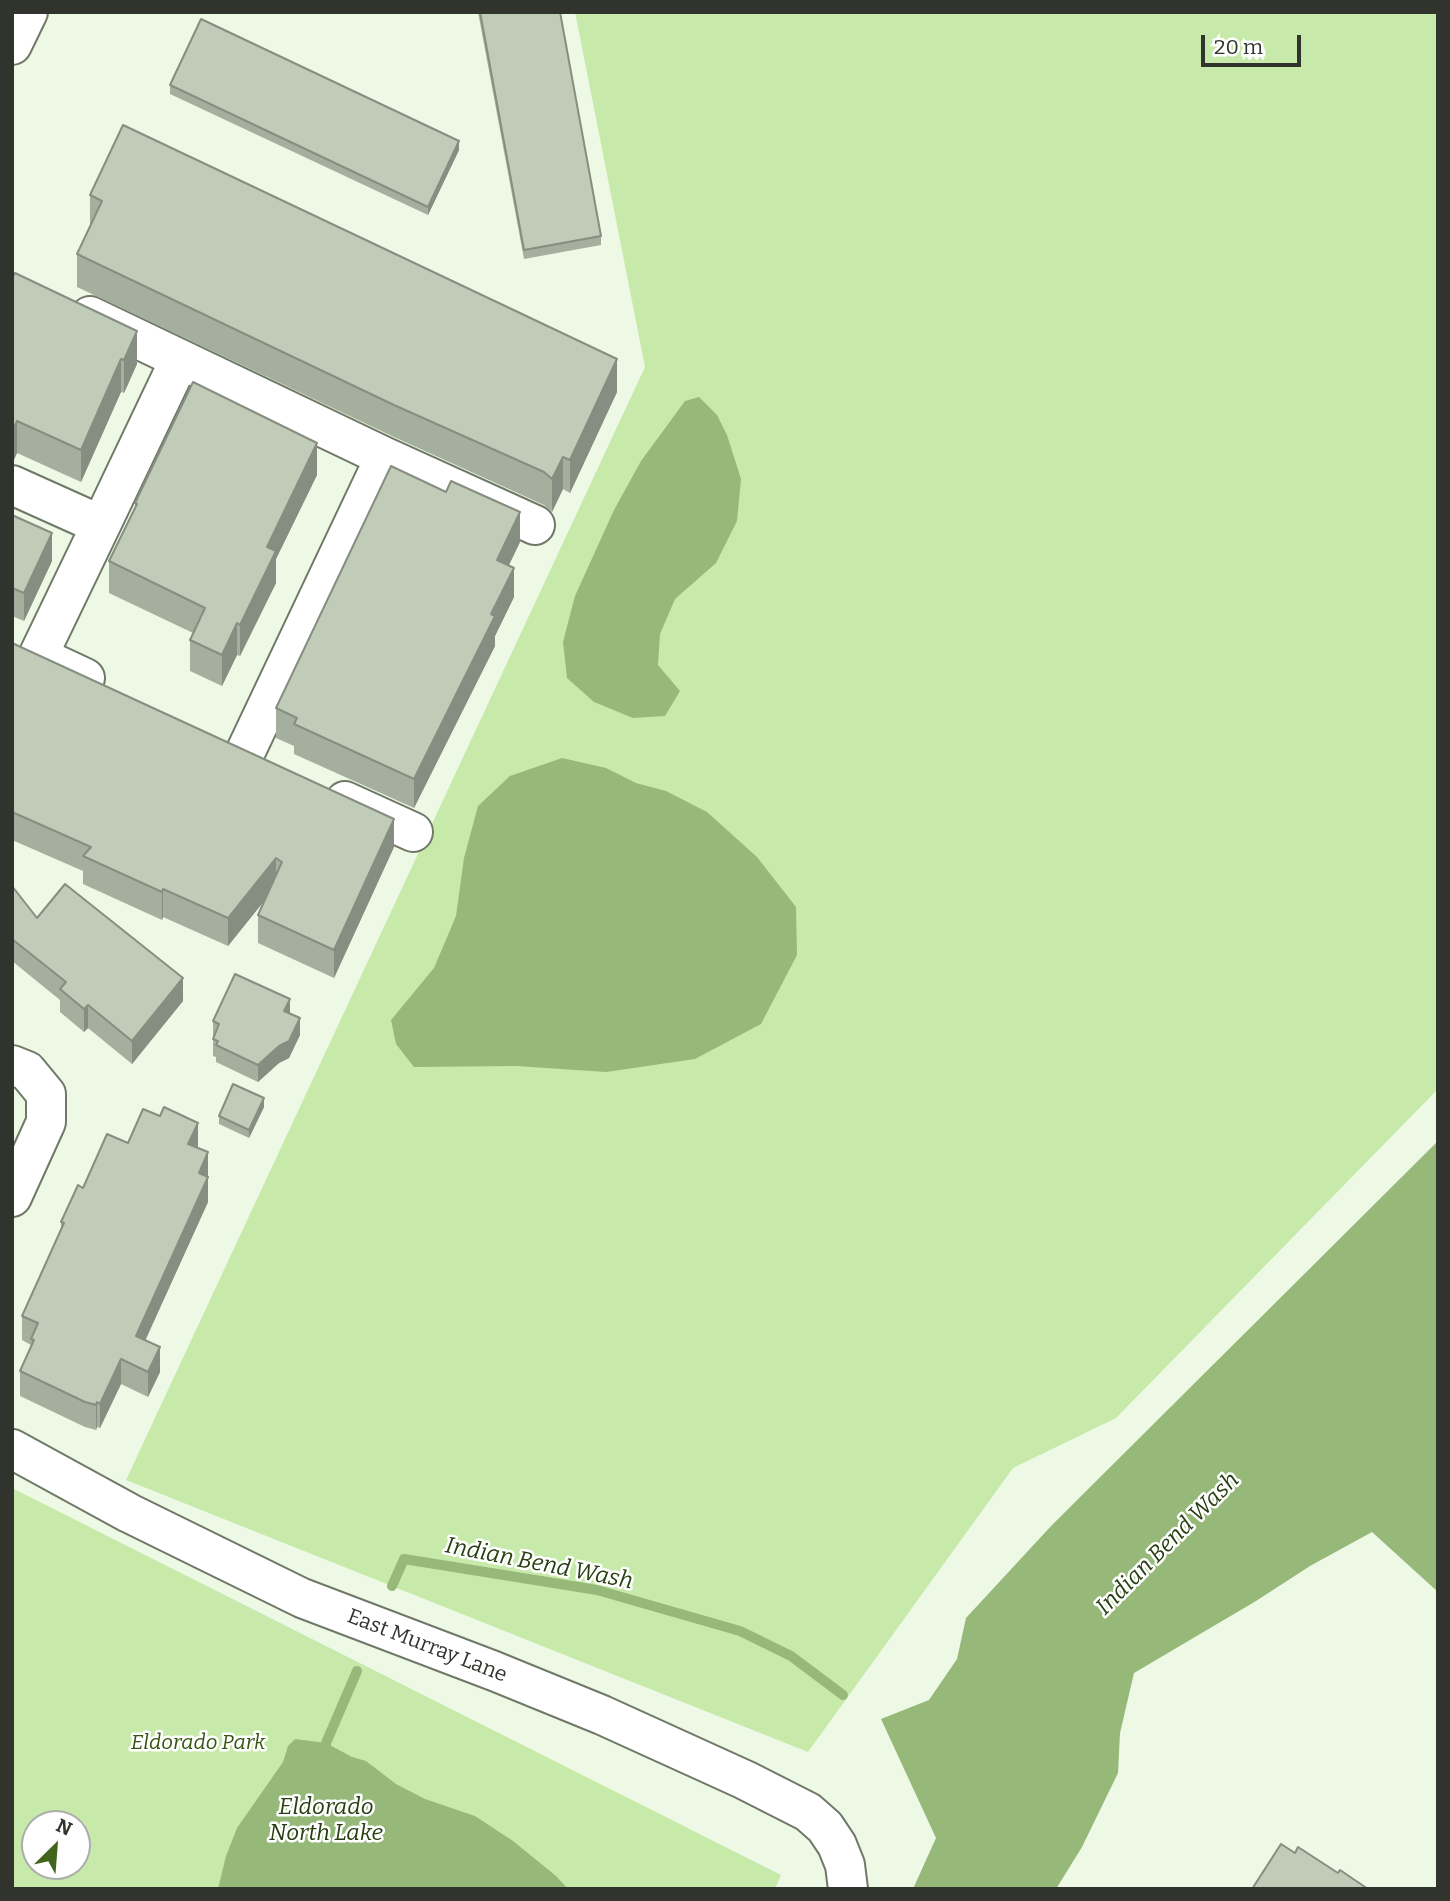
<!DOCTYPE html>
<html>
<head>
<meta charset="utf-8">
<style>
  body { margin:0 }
  #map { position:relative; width:1450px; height:1901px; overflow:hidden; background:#edf8e5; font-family:Bitter,serif }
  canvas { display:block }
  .frame { position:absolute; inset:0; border:14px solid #30342d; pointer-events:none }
  .north { position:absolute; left:21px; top:1810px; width:70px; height:70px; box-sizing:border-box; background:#fff; border:2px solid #acaeab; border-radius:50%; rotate:25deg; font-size:19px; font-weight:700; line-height:28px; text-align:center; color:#30342d }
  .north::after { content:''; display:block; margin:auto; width:24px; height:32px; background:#43661d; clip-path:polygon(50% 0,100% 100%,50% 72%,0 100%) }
  .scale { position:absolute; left:1201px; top:35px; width:100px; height:32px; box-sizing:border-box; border:4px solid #30342d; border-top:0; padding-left:9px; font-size:21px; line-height:24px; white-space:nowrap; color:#30342d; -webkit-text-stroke:5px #fff; paint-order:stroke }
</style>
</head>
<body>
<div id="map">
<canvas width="1450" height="1901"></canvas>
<div class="frame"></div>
<div class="north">N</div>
<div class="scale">20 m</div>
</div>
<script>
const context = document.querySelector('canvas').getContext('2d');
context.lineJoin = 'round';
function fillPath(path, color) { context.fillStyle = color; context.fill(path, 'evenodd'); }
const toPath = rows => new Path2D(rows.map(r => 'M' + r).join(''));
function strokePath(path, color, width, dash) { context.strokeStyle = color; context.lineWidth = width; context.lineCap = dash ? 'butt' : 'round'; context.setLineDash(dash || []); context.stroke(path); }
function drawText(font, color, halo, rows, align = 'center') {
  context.font = font + ' Bitter,serif'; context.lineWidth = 5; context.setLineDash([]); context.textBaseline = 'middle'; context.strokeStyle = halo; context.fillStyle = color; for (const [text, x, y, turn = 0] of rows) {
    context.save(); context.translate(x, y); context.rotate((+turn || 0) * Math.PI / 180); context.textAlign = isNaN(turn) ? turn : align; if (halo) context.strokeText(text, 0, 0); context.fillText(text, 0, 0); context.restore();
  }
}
fillPath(toPath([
  [575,12,1438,12,1438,1089,1116,1418,1013,1468,808,1752,126,1480,645,367],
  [12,1488,781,1875,775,1889,12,1889],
  [35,1824,77,1824,77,1866,35,1866]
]), '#c7eaab');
fillPath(toPath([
  [699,397,717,415,727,435,741,479,737,521,716,563,675,599,660,634,658,665,680,691,665,716,633,718,594,702,567,678,563,642,575,596,614,510,641,461,685,401],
  [562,758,606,768,636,783,666,791,707,812,757,857,796,907,797,955,761,1024,695,1059,606,1072,516,1066,414,1067,396,1044,391,1020,434,968,456,916,464,858,478,806,510,776],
  [1438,1141,1438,1592,1372,1532,1310,1566,1256,1601,1134,1673,1120,1733,1118,1773,1082,1847,1056,1889,913,1889,936,1838,881,1719,929,1700,957,1659,966,1618,1052,1525],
  [295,1739,326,1743,352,1757,366,1761,396,1784,425,1799,475,1816,513,1841,556,1876,568,1889,218,1889,226,1856,237,1828,283,1762,288,1746]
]), '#96b879');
strokePath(toPath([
  [392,1586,404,1559,597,1590,740,1631,791,1656,843,1695],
  [326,1755,326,1743,357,1671]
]), '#96b879', 10);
const minor = toPath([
  [12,45,28,12],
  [90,316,385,457,535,525],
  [12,485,101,525,38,656,85,678],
  [101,525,180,359],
  [244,755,385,457],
  [345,801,413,832],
  [12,1065,27,1071,46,1094,46,1122,12,1197],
  [12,1449,129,1513,302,1598,494,1671,602,1715,745,1780,808,1812,825,1827,837,1845,845,1865,848,1889]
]);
strokePath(minor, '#707968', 42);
strokePath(minor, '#fff', 38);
fillPath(toPath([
  [478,12,560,12,601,236,601,245,524,259],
  [170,85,459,150,428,215,170,94],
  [90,195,617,392,570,493,563,489,552,512,544,505,394,437,77,287,77,254,90,227],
  [12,278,137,364,124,393,121,392,81,482,17,453,13,462,12,462],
  [317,475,276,559,276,583,240,656,237,655,222,686,190,671,190,640,193,633,109,593,109,561,135,509,135,503],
  [12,515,52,561,24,621,12,616],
  [520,542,509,565,514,597,495,636,495,646,414,808,294,754,294,746,276,738,276,708],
  [12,643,394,847,334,978,258,943,258,915,265,900,228,946,163,917,162,920,83,884,83,871,12,840],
  [12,886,37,918,183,1001,132,1064,88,1028,84,1032,60,1012,60,1000,12,961],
  [290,1014,300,1035,289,1058,279,1063,258,1082,216,1062,216,1057,213,1056,213,1021],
  [264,1107,249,1138,219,1124,219,1116],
  [128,1143,197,1148,208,1152,208,1202,145,1340,160,1372,148,1397,121,1384,100,1428,97,1427,96,1430,85,1427,20,1396,20,1371,31,1347,31,1345,22,1340,22,1316,61,1230,61,1222,83,1188]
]), '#a5af9e');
fillPath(toPath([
  [459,141,459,150,428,215,428,207],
  [137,331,137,364,124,393,124,360],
  [121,359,121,392,81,482,81,450],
  [617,359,617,392,570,493,570,460],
  [17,421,17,453,13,462,13,430],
  [317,443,317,475,276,559,276,583,240,656,240,625,267,547],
  [563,457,563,489,552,512,552,479],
  [520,512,520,542,497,590,497,560],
  [52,533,52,561,24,621,24,593],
  [514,568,514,597,495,636,495,646,414,808,414,779],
  [237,623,237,655,222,686,222,655],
  [394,819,394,847,334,978,334,950],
  [276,858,276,886,228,946,228,918],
  [163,889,163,917,162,920,162,892],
  [183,978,183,1001,132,1064,132,1041],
  [290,999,290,1016,284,1011],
  [88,1005,88,1028,84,1032,84,1009],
  [300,1018,300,1035,289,1058,279,1063,258,1082,258,1065],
  [264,1098,264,1107,249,1138,249,1130],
  [198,1123,198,1147,188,1169,188,1144],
  [208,1152,208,1177,199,1173],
  [208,1177,208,1202,136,1361,136,1336],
  [160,1347,160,1372,148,1397,148,1372],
  [121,1359,121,1384,100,1428,100,1404],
  [97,1402,97,1427,96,1430,96,1405]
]), '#868e81');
const building = toPath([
  [480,12,560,12,601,236,524,250,480,12],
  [201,19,459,141,428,207,170,85,201,19],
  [123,125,617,359,570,460,563,457,552,479,544,472,394,405,77,254,102,201,90,195,123,125],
  [15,273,137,331,124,360,121,359,81,450,17,421,13,430,12,429,12,278,15,273],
  [193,382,317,443,267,547,276,551,240,625,237,623,222,655,190,640,205,608,109,561,137,504,135,503,193,382],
  [391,466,446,492,451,481,520,512,497,560,514,568,491,614,495,616,414,779,294,724,297,718,276,708,391,466],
  [12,515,52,533,24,593,12,588,12,515],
  [12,643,394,819,334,950,258,915,282,862,276,858,228,918,163,889,162,892,83,856,91,847,12,812,12,643],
  [65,884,183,978,132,1041,88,1005,84,1009,60,989,66,982,12,939,12,886,37,918,65,884],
  [235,974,290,999,284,1011,300,1018,289,1041,279,1046,258,1065,216,1045,218,1041,213,1039,219,1024,213,1021,235,974],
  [233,1084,264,1098,249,1130,219,1116,233,1084],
  [164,1107,198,1123,188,1144,208,1152,199,1173,208,1177,136,1336,160,1347,148,1372,121,1359,100,1404,97,1402,96,1405,85,1402,20,1371,34,1340,31,1339,38,1323,22,1316,64,1223,61,1222,78,1185,83,1188,107,1134,128,1143,143,1109,160,1116,164,1107],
  [1281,1844,1295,1853,1298,1847,1338,1873,1340,1870,1368,1889,1252,1889,1281,1844]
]);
fillPath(building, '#c0cbb8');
strokePath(building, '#868e81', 2);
drawText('21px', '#30342d', '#fff', [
  ["East Murray Lane",427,1646,21]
]);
drawText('italic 21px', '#365513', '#fff', [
  ["Eldorado Park",198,1743]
]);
drawText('italic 23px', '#283f11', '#fff', [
  ["Indian Bend Wash",1168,1544,-45],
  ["Indian Bend Wash",539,1564,11],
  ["Eldorado",326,1808],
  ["North Lake",326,1834]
]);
</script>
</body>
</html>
